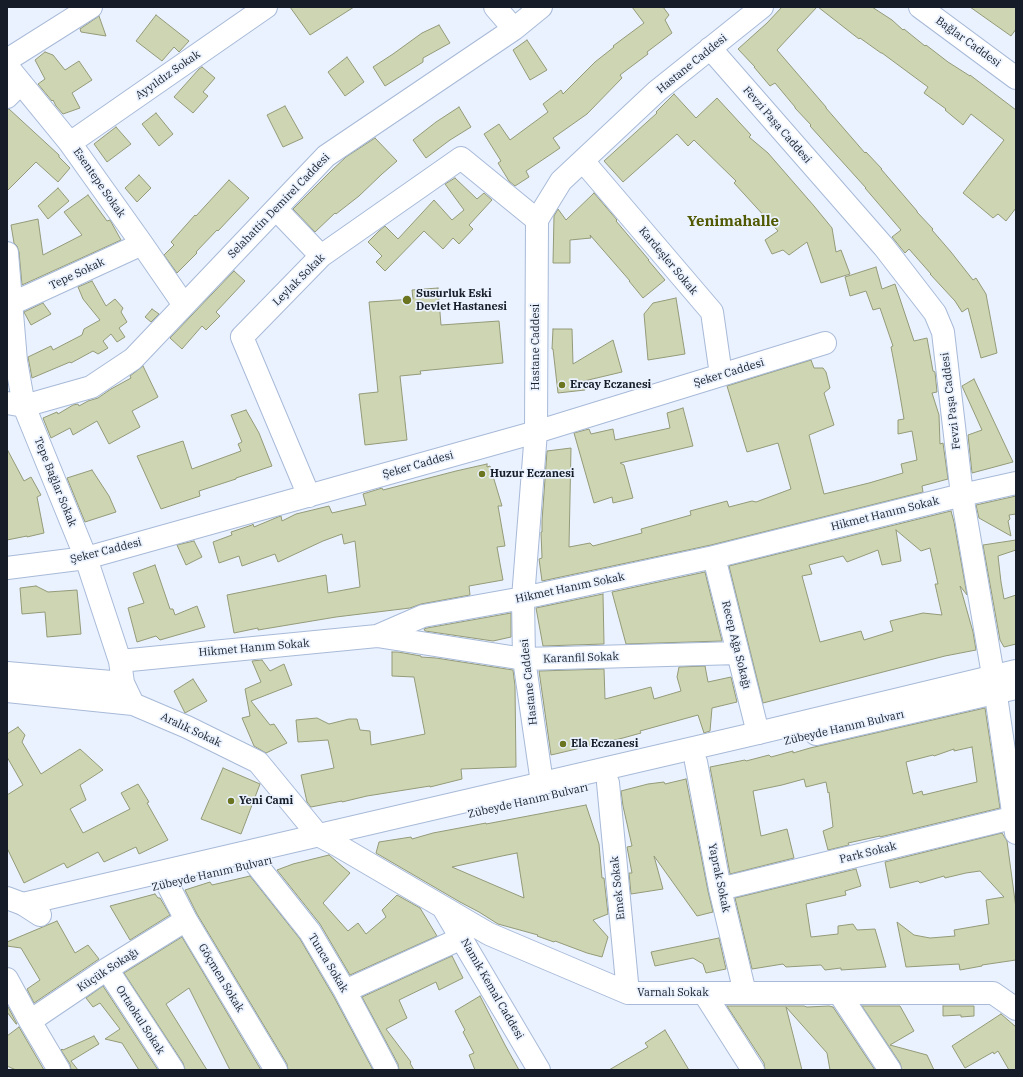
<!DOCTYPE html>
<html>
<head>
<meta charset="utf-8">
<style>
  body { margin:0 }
  #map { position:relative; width:1023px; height:1077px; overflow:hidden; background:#eaf2ff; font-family:"IBM Plex Serif",serif }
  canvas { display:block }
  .frame { position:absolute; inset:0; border:8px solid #161d28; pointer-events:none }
</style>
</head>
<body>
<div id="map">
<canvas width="1023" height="1077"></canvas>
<div class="frame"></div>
</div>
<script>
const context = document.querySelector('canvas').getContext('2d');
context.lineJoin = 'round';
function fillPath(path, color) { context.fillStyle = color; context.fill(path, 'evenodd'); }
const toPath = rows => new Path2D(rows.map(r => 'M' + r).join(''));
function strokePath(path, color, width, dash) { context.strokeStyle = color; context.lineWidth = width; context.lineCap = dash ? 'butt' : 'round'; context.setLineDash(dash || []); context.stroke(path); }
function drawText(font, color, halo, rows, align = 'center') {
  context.font = font + ' "IBM Plex Serif",serif'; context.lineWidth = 3.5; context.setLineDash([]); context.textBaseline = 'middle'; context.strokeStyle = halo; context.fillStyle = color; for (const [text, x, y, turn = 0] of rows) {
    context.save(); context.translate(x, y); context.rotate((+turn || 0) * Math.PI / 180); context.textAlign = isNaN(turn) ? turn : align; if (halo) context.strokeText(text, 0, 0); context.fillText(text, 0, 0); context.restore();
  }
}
const building = toPath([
  [290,7,354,7,310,35,290,7],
  [632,7,663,7,669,15,665,20,672,33,647,52,648,54,620,75,622,78,587,114,553,138,560,148,526,171,529,177,515,186,509,181,498,163,501,161,484,134,499,124,510,140,548,112,543,104,561,90,563,94,595,62,614,47,613,46,644,23,632,7],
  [782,7,817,7,777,50,826,107,826,108,865,153,866,152,882,169,881,169,917,211,917,212,933,229,932,230,951,252,973,280,976,278,986,294,997,353,981,358,968,308,962,312,955,301,930,274,931,274,909,249,905,253,892,237,901,230,865,188,866,188,810,126,811,125,795,108,795,107,775,83,770,86,754,67,755,67,738,49,767,23,782,7],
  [818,7,872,7,892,20,903,30,904,29,925,46,926,45,948,62,970,76,970,75,1016,110,1016,208,1006,221,998,214,993,218,963,193,1004,140,971,114,963,125,945,110,946,109,924,93,928,87,882,53,881,53,860,38,859,39,818,7],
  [970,7,1016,7,1016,29,1011,36,970,7],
  [156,15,189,41,179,52,174,47,162,61,136,41,156,15],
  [99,16,106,36,81,32,80,29,99,16],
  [439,25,450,43,423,58,423,62,385,86,373,67,393,54,422,33,439,25],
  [527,40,547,70,530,80,513,50,527,40],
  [45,52,53,55,65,70,79,61,92,80,72,93,80,108,63,114,56,106,53,100,52,101,38,84,45,79,35,60,45,52],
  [347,57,364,82,345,96,328,72,347,57],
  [202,67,215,78,203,92,208,96,193,113,174,97,199,69,202,67],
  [674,94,696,118,717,98,751,135,749,137,768,153,814,206,832,228,836,252,841,250,850,274,821,283,807,242,789,255,783,250,772,254,765,240,778,231,734,183,736,181,694,140,688,146,677,134,623,182,604,161,657,113,656,112,674,94],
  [285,106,303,138,283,147,267,115,285,106],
  [459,107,471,127,450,140,426,158,413,140,436,122,459,107],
  [7,109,9,109,59,155,59,157,70,168,58,182,36,162,7,191,7,109],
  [156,113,173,134,159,146,142,124,156,113],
  [116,127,131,144,107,162,94,144,116,127],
  [375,138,397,161,382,174,359,196,336,214,335,213,315,232,293,209,331,171,346,157,375,138],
  [139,175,151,188,137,202,125,188,139,175],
  [455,178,477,199,484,193,492,200,469,225,473,229,459,244,453,238,443,249,424,231,385,271,376,262,382,256,368,242,379,231,385,226,398,239,434,200,452,220,464,210,445,184,455,178],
  [229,180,249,198,218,231,217,230,196,252,197,253,177,273,164,255,174,245,171,242,195,215,196,216,229,180],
  [58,188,69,201,48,219,38,206,58,188],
  [594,193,617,220,616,221,649,260,648,260,665,280,643,298,629,281,630,281,590,235,591,238,570,240,570,263,553,263,554,216,558,209,566,220,594,193],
  [88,195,107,221,110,220,121,240,22,285,19,252,17,246,14,243,11,225,38,219,43,255,82,235,64,212,88,195],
  [876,267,882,289,895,284,914,341,927,338,933,371,935,372,937,392,932,393,939,415,940,444,943,443,948,479,922,486,923,492,711,545,542,581,539,559,542,558,541,532,542,532,542,521,547,451,571,448,569,547,590,543,593,546,642,533,641,529,691,515,690,511,727,501,729,507,752,501,756,502,791,489,778,443,747,452,727,386,811,360,814,368,823,368,826,372,830,388,824,393,834,425,809,435,824,494,869,483,903,473,901,464,917,460,912,431,898,434,898,420,904,419,897,378,891,347,893,346,880,308,873,310,866,291,850,296,845,277,876,267],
  [234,271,245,281,216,312,220,316,206,330,202,326,182,349,170,338,234,271],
  [92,281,106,306,115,299,123,308,121,312,127,322,119,328,125,337,117,342,111,334,103,341,108,348,98,354,93,351,71,363,70,362,32,378,28,357,51,346,53,350,82,335,84,329,100,320,83,299,78,287,92,281],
  [438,288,441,325,499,321,503,363,420,371,421,374,400,376,407,440,365,445,359,394,378,392,369,302,413,299,412,290,438,288],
  [676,298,685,354,648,360,644,314,653,303,676,298],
  [43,303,51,314,31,325,25,314,24,312,43,303],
  [152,309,159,314,151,322,145,317,152,309],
  [553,329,572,329,573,364,613,340,622,372,584,381,585,390,558,393,553,349,552,349,553,329],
  [143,366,158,397,132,411,140,427,109,444,97,421,73,435,70,428,51,438,43,418,57,412,58,414,73,405,78,404,79,406,88,401,98,398,111,389,131,378,130,376,143,366],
  [974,379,1013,462,972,473,968,435,982,430,962,386,974,379],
  [683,408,693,446,620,463,624,465,633,498,613,503,612,497,594,503,574,433,589,429,591,434,613,429,615,440,670,428,667,413,683,408],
  [246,410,259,433,272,466,236,478,236,479,199,491,200,496,161,509,137,456,183,441,192,469,241,451,238,444,242,442,231,415,246,410],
  [7,449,24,481,31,477,41,495,37,497,44,533,27,537,27,536,7,540,7,449],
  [487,464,487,467,490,466,502,506,498,506,505,546,497,547,503,580,469,586,470,595,421,604,410,608,336,617,258,630,258,628,234,633,227,595,326,575,328,593,360,587,355,541,344,544,342,534,323,541,278,562,275,554,242,566,239,556,219,563,213,542,232,535,231,532,252,525,253,524,254,527,278,517,281,516,282,521,296,514,329,506,332,513,366,505,363,494,382,488,383,490,456,471,487,464],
  [92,470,109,496,116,512,85,522,67,478,92,470],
  [1016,496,1016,514,1009,515,1010,519,1008,521,1011,536,979,518,976,505,1016,496],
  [951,511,954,522,967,595,960,586,973,632,976,650,945,656,763,703,729,566,951,511],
  [896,530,921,551,930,548,938,584,935,584,942,615,923,613,890,621,893,631,864,640,861,631,820,642,802,576,812,574,809,565,843,556,847,562,878,550,882,565,901,561,896,530],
  [1016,540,1016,550,998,556,1001,582,1004,599,1016,595,1016,644,1004,647,1000,640,983,545,1016,540],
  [194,541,202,557,186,565,177,545,194,541],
  [155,565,170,609,173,609,175,615,197,606,205,627,160,640,156,636,137,642,128,608,144,603,133,573,155,565],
  [705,572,722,641,626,644,612,592,705,572],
  [36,586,48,592,77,590,81,634,47,637,45,612,22,614,20,588,36,586],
  [603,594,604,644,543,646,536,608,603,594],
  [511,613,511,637,493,641,425,631,424,629,427,628,511,613],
  [392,652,398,652,421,656,421,657,436,658,513,670,515,686,516,767,461,769,462,779,430,787,430,786,367,796,342,802,342,801,311,807,307,802,301,775,334,768,328,740,298,742,296,720,317,718,329,724,349,719,357,719,360,730,370,731,371,745,425,734,414,677,392,676,392,652],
  [262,660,270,671,284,664,292,685,251,701,270,725,274,724,287,743,266,753,254,746,242,718,250,716,245,689,261,682,252,661,262,660],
  [705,666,708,682,731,677,737,702,712,708,710,731,704,733,698,715,640,731,641,733,623,738,551,755,539,671,604,669,605,699,651,687,654,699,681,691,677,677,679,667,705,666],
  [193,679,207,701,185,713,174,691,193,679],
  [985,708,1000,808,880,837,880,836,848,843,849,845,828,850,823,831,833,827,829,792,828,793,826,782,806,787,804,779,782,785,753,791,761,836,787,829,794,858,730,874,710,767,745,760,746,761,769,755,771,757,793,751,793,753,810,748,985,708],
  [972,747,977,782,923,795,922,791,913,794,906,762,933,755,934,756,954,749,954,751,972,747],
  [18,727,25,735,22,742,41,774,80,749,103,770,80,785,86,800,70,809,83,833,130,809,121,793,138,784,149,802,147,803,168,840,139,854,136,847,104,862,98,852,67,868,64,863,24,883,7,848,7,795,23,785,7,757,7,734,18,727],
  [223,768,260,784,241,834,201,819,223,768],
  [686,779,708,891,713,912,697,916,654,856,663,889,631,894,629,873,632,873,627,847,632,846,623,806,621,791,648,784,664,782,665,784,686,779],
  [586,805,599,844,602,878,604,878,608,914,593,920,608,937,602,957,587,953,555,941,554,942,537,936,538,935,498,924,479,912,460,902,376,853,379,842,411,837,412,839,433,833,486,823,486,824,586,805],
  [517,853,524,898,452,867,502,856,517,853],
  [1002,833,1007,841,1016,908,1016,960,982,965,982,966,960,970,959,964,906,967,897,922,914,935,930,938,955,936,954,930,989,924,986,900,1004,897,980,871,966,873,945,878,944,876,920,883,918,881,890,888,885,862,1002,833],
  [329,855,350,873,323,903,348,931,358,923,366,934,386,917,382,910,397,895,420,908,437,936,350,975,320,924,277,870,293,864,329,855],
  [856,869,861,886,845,891,846,895,806,904,811,937,838,934,838,926,853,924,857,930,875,929,886,967,841,970,841,968,825,970,821,965,786,967,783,964,752,969,735,898,856,869],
  [250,876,300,939,334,997,373,1070,288,1070,287,1064,197,914,185,890,210,882,212,885,250,876],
  [155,894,158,898,160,898,170,915,130,940,110,906,155,894],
  [57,921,75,953,88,945,99,959,34,1003,27,989,40,980,21,948,7,946,7,942,57,921],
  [182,937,261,1070,230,1070,189,988,166,1004,207,1070,185,1070,183,1063,124,973,182,937],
  [719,938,726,969,706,973,703,964,693,958,655,966,651,952,719,938],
  [452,956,463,978,439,990,436,982,399,1000,407,1018,386,1029,411,1062,410,1063,414,1070,399,1070,398,1064,362,997,452,956],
  [103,986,158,1070,139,1070,122,1043,105,1039,120,1029,100,1003,93,1007,86,998,103,986],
  [480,996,505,1045,519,1070,475,1070,469,1055,474,1053,463,1032,465,1030,455,1011,480,996],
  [7,1005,17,1024,16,1024,7,1012,7,1005],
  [727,1006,804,1006,807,1007,829,1006,833,1007,875,1070,830,1070,827,1053,786,1007,802,1070,765,1070,764,1063,727,1006],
  [862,1006,900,1006,914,1031,890,1045,927,1055,934,1070,902,1070,900,1063,862,1006],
  [943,1006,974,1006,974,1016,961,1017,961,1015,943,1016,943,1006],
  [1001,1014,1016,1027,1016,1070,1009,1070,998,1051,994,1054,993,1052,965,1068,952,1046,1001,1014],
  [19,1027,44,1070,16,1070,7,1066,7,1036,19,1027],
  [665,1030,689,1070,609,1070,648,1047,645,1043,665,1030],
  [94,1036,99,1044,71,1061,78,1070,71,1070,70,1064,61,1050,62,1049,63,1050,94,1036]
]);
fillPath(building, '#ced5b2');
strokePath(building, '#949a79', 1);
const minor = toPath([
  [495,7,514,29],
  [710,48,884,247,935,313,943,332,962,495,993,675,1016,833],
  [7,60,91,7],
  [7,66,70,143,142,244,184,305],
  [7,97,21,83],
  [70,143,266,7],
  [583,161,712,312,721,375],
  [276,209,321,256],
  [7,253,16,361,24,406,86,558,120,661,123,683,133,704],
  [11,304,142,244],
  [7,403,24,406,91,387,133,359,326,156,514,29,541,7],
  [309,496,242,337,321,256,461,158,537,220],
  [714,557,758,733],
  [7,568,86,558,536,432,825,343],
  [377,636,524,659,738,653],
  [120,661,377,636,423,616,523,598,714,557,962,495,1016,483],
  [7,673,123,683],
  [7,691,133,704,187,727,258,762,318,835,337,845,489,934,628,993,993,993,1016,1009],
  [696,762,720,889,745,993],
  [542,783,524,659,523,598,536,432,537,220,561,181,657,91,762,7],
  [608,783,628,993],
  [256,864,310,932,345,991,387,1070],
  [168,885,186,920,276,1070],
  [720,889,1016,817],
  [7,898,23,904,40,915],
  [445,911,539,1070],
  [107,969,173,1070],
  [7,979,30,1021,59,1070],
  [345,991,462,938],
  [704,993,753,1070],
  [839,993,890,1070],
  [30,1021,107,969,186,920]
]);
const major = toPath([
  [920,7,1016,78],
  [816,734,1016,688],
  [23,904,758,733,1016,671]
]);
strokePath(minor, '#a8bad8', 24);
strokePath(major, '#a8bad8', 24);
strokePath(minor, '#fff', 22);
strokePath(major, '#fff', 22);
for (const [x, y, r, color] of [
  [407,300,5,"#6b7520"],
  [562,385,4,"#6b7520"],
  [482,474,4,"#6b7520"],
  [563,744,4,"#6b7520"],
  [231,801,4,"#6b7520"]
]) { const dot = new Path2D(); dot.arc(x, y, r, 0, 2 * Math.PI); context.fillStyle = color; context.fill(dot); strokePath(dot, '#eaf2ff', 1.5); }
drawText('11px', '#161d28', '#eaf2ff', [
  ["Bağlar Caddesi",968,42,36],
  ["Hastane Caddesi",692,64,-39],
  ["Ayyıldız Sokak",168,75,-35],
  ["Fevzi Paşa Caddesi",777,125,49],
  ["Esentepe Sokak",99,183,55],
  ["Selahattin Demirel Caddesi",279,206,-46],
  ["Kardeşler Sokak",668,261,50],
  ["Tepe Sokak",77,274,-25],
  ["Leylak Sokak",299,280,-45],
  ["Hastane Caddesi",536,347,-90],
  ["Şeker Caddesi",729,373,-17],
  ["Fevzi Paşa Caddesi",951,401,-97],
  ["Şeker Caddesi",418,465,-16],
  ["Tepe Bağlar Sokak",55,482,68],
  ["Hikmet Hanım Sokak",885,514,-14],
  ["Şeker Caddesi",106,551,-14],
  ["Hikmet Hanım Sokak",570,588,-12],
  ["Recep Ağa Sokağı",736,645,76],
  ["Hikmet Hanım Sokak",254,648,-5],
  ["Karanfil Sokak",581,658,-2],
  ["Hastane Caddesi",529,682,-96],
  ["Zübeyde Hanım Bulvarı",844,728,-13],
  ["Aralık Sokak",191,730,25],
  ["Zübeyde Hanım Bulvarı",528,801,-13],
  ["Park Sokak",868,853,-14],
  ["Zübeyde Hanım Bulvarı",212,874,-13],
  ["Yaprak Sokak",719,878,78],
  ["Emek Sokak",618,888,-96],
  ["Tunca Sokak",328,963,59],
  ["Küçük Sokağı",108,970,-33],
  ["Göçmen Sokak",221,978,59],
  ["Namık Kemal Caddesi",492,989,60],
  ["Varnalı Sokak",673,993],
  ["Ortaokul Sokak",140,1020,57]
]);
drawText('bold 11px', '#161d28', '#eaf2ff', [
  ["Susurluk Eski",416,294],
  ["Devlet Hastanesi",416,307],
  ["Ercay Eczanesi",570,385],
  ["Huzur Eczanesi",490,474],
  ["Ela Eczanesi",571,744],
  ["Yeni Cami",239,801]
], 'left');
drawText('bold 15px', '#515a03', '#eaf2ff', [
  ["Yenimahalle",733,222]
]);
</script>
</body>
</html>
